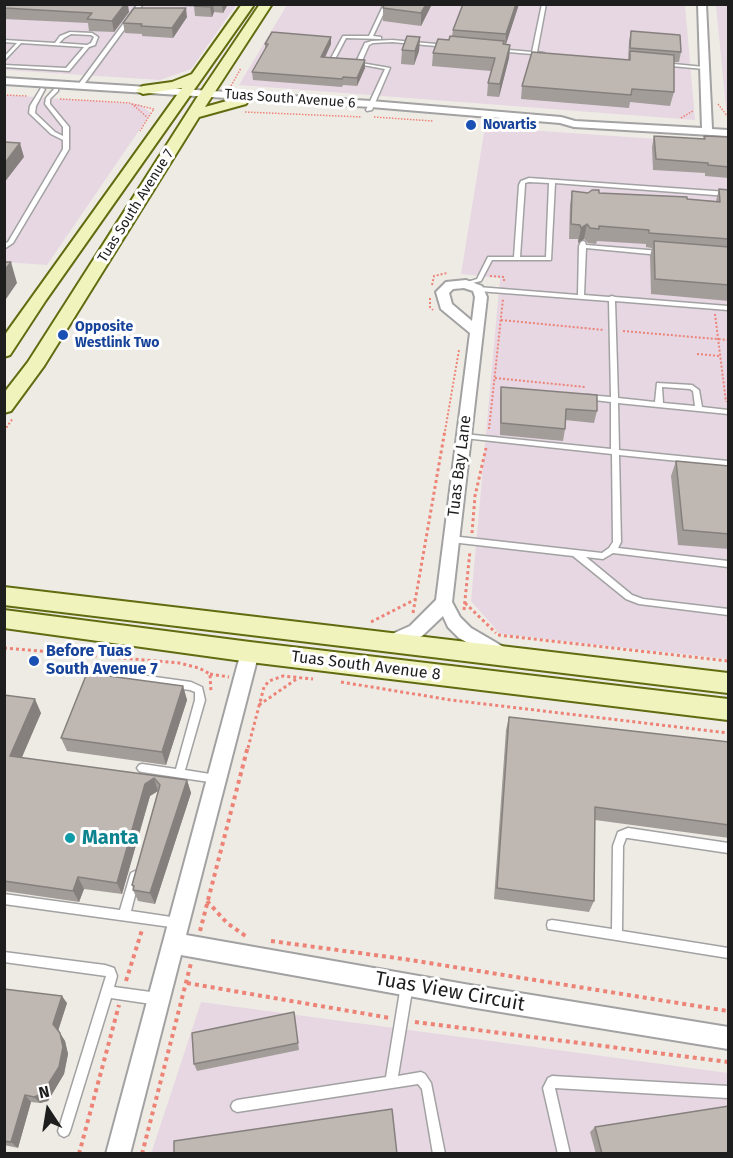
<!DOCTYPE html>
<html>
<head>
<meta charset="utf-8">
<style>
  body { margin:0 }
  #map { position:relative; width:733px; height:1158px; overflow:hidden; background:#eeebe5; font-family:"Fira Sans",sans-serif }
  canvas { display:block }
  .frame { position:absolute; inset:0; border:6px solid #1e1e1e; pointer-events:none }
  .north { position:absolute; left:18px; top:1080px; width:60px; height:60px; -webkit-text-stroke:4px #fff; paint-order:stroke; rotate:348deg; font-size:16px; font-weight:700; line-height:24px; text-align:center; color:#1e1e1e }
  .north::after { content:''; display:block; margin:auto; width:21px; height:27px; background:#1e1e1e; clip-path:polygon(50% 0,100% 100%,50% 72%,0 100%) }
</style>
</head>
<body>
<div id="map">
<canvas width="733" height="1158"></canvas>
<div class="frame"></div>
<div class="north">N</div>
</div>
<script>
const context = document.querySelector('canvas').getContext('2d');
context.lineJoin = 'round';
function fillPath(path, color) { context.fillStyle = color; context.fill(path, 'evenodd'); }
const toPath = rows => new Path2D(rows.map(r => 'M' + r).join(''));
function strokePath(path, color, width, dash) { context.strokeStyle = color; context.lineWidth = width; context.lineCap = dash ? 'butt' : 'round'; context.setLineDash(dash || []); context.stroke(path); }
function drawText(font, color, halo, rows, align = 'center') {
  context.font = font + ' "Fira Sans",sans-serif'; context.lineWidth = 6; context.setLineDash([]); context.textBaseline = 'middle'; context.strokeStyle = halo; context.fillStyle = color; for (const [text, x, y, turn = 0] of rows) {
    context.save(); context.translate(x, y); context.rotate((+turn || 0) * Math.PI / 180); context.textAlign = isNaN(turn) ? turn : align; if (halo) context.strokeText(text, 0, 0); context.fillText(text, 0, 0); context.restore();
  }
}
fillPath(toPath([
  [4,5,236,5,191,69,160,80,5,70],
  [287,5,685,5,695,120,239,85],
  [716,5,728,5,728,119,727,118],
  [4,95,139,104,151,113,47,265,5,262],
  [485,127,728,144,728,659,500,634,471,601,500,278,461,274],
  [201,1002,728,1073,728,1153,151,1154]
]), '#e6d7e3');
const lane = toPath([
  [138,4,143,4,82,87,78,87,78,85,138,4],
  [171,4,194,4,192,5,171,4],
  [384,4,388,4,373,36,381,37,381,39,346,38,335,59,343,60,343,62,330,61,330,60,343,36,369,36,384,4],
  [542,4,546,4,537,52,544,53,544,55,496,51,496,49,498,49,532,52,542,4],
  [70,32,92,33,98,37,95,45,89,47,69,71,4,67,4,65,66,68,84,47,21,43,4,61,4,57,17,43,4,42,4,40,55,43,60,36,70,32],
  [71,34,91,35,94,37,91,43,87,45,59,43,64,38,71,34],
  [392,40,447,45,449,46,447,47,392,42,373,43,369,45,361,63,390,68,372,110,367,111,366,110,385,69,352,63,356,62,365,43,372,41,392,40],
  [663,63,704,67,706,68,704,69,661,65,661,63,663,63],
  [41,88,45,89,36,106,35,113,55,132,63,136,63,127,45,104,46,98,54,89,58,89,58,91,50,99,50,104,69,127,69,149,13,243,4,249,4,244,8,242,63,149,63,140,51,134,29,113,30,106,41,88],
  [529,178,728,192,728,196,555,183,551,260,492,260,481,281,464,285,464,283,477,279,488,257,514,257,519,185,521,181,529,178],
  [529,182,549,183,546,257,520,257,525,185,525,183,529,182],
  [583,241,585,242,586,245,660,251,663,253,660,255,586,248,584,295,609,297,612,296,615,297,728,306,728,310,615,301,618,398,655,402,657,383,692,385,699,390,702,407,728,410,728,414,618,403,619,450,728,461,728,466,619,455,621,542,618,548,728,561,728,567,613,553,603,559,586,557,632,595,643,599,728,609,728,615,639,604,626,599,573,556,451,542,447,539,451,536,602,553,609,548,613,542,612,454,464,438,460,436,464,434,611,449,611,402,586,399,582,397,586,395,611,397,609,301,478,291,475,289,478,287,578,295,579,246,581,242,583,241],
  [662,387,690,389,693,391,695,406,663,403,662,387],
  [83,667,191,682,202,687,205,700,185,770,216,775,219,776,221,779,219,782,216,783,142,772,139,771,137,768,139,765,142,764,176,769,195,700,195,692,190,690,83,675,80,674,79,671,80,668,83,667],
  [628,828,728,843,728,853,628,838,626,838,623,846,622,931,728,948,728,958,548,929,547,925,548,921,552,920,612,929,613,846,618,832,628,828],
  [135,871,139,873,140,876,131,911,178,918,182,919,183,923,182,927,178,928,4,904,4,894,120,910,130,876,131,873,135,871],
  [4,952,105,965,114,968,117,976,114,987,158,993,162,995,164,999,162,1003,158,1005,111,998,70,1131,68,1135,64,1137,60,1135,58,1131,106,976,4,962,4,952],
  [407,979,411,981,413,985,398,1076,421,1072,425,1074,431,1083,445,1154,433,1154,422,1089,418,1084,237,1112,233,1110,231,1106,233,1102,237,1100,386,1077,401,985,403,981,407,979],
  [552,1076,728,1086,728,1098,555,1088,570,1154,558,1154,543,1088,548,1078,552,1076]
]);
const street = toPath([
  [698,4,706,4,712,129,728,130,728,136,574,127,560,123,371,107,4,84,4,78,371,101,561,117,575,121,702,128,698,4],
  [466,280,482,286,487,297,452,602,460,617,471,628,507,649,510,654,507,659,501,661,459,638,448,627,443,616,422,636,395,648,389,650,383,648,380,643,383,638,410,626,436,600,470,333,441,309,436,292,446,282,466,280],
  [464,288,473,291,475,297,472,321,452,304,449,293,453,289,464,288],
  [250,645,256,647,259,652,186,935,470,985,728,1027,728,1049,470,1007,181,955,130,1154,106,1154,241,652,244,647,250,645]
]);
const secondary = toPath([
  [242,4,253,6,46,300,10,355,4,357,4,336,182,88,143,94,136,90,143,86,172,82,192,74,242,4],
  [260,4,272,4,205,107,241,97,248,101,246,104,199,117,44,366,11,411,4,413,4,393,28,362,196,99,260,4],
  [4,587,728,673,728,693,4,605,4,587],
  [4,610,250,642,728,699,728,720,250,662,4,628,4,610]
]);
strokePath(lane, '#a2a2a2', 3);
strokePath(street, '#a2a2a2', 4);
strokePath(secondary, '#616b0f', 4);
strokePath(toPath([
  [231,86,241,68],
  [4,95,27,96],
  [60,99,131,103,148,118,140,131],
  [132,104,154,109,148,118],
  [718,104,728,117],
  [245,112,362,117],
  [374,117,433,121],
  [681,118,693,111]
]), '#ed8377', 1.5, [1.5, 1.5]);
strokePath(toPath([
  [490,276,504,277,504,283],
  [432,285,434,276,447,273],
  [430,298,430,307,433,310],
  [715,314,726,402],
  [501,320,604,330],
  [623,331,728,340],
  [697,354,720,356],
  [495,378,585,387],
  [489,429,503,299],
  [4,431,13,418],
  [445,431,459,350]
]), '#ed8377', 2, [2, 2]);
strokePath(toPath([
  [4,432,5,430],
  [472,533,475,496,486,448],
  [465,603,496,633],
  [464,610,470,551],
  [413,613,445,430],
  [371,622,416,599],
  [498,635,728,661],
  [4,648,179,663,199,668,210,674,211,693],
  [210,674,229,677],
  [341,682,451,700,728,733],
  [259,705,298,678],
  [248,748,264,687,269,681,283,676,313,679]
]), '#ed8377', 3, [3, 3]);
strokePath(toPath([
  [207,901,227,923,247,937],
  [200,931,248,746],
  [271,941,404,959,728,1011],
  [126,981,142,930],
  [187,983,390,1018],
  [415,1022,728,1062],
  [79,1154,119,1005],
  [142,1154,191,963]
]), '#ed8377', 4, [4, 4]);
fillPath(lane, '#fff');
fillPath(street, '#fff');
fillPath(secondary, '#f1f3bd');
fillPath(toPath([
  [4,4,129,12,114,32,89,31,88,23,4,19],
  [195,4,228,4,223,13,214,12,212,17,195,16,194,6],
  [432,4,421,26,383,21,383,8,384,5],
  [463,4,519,4,506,44,510,45,509,58,499,97,487,96,488,83,491,71,432,66,433,53,452,36,453,30],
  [187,17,173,38,142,36,142,34,125,33,123,23],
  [631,31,681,52,679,62,674,62,674,92,670,106,630,102,629,108,521,99,522,86,628,60,629,41],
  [331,37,331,44,325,58,365,60,365,68,357,86,343,85,342,87,253,80,252,72,265,50,265,44],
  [420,37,419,51,414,65,401,64,402,50],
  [654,136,703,139,704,136,729,139,729,178,705,176,705,173,653,170,652,147],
  [719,189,729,190,729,301,651,294,650,256,652,248,646,247,646,244,597,241,596,244,588,243,584,239,578,243,578,239,569,239,570,205,572,191,588,193,599,193,716,201],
  [501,387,597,411,594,423,565,420,565,429,563,441,500,435,500,398],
  [676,461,729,466,729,549,678,545,671,476],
  [183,686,187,700,166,765,67,751,61,738],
  [4,695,41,713,21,758,187,780,191,793,155,904,138,901,133,890,133,888,132,885,158,791,150,796,122,894,84,889,79,902,4,891],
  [509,717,729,742,729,838,595,820,594,901,589,912,494,899,506,730],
  [4,989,67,1003,58,1031,65,1041,68,1054,64,1074,48,1101,40,1103,31,1102,18,1148,4,1145],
  [294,1012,299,1050,197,1071,194,1064],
  [595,1127,729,1154,596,1154,590,1132]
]), '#a39d99');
fillPath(toPath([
  [125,4,128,4,129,12,114,32,112,21],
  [212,4,213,4,214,12,212,17,210,7],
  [222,4,228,4,223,13],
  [426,4,432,4,421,26,421,13],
  [516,4,519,4,505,47,506,34],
  [186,8,187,17,173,38,172,28],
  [331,37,331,44,321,65,321,57],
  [420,37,419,51,414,65,415,51],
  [510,45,509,58,499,97,500,84],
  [365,60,365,68,357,86,357,78],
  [20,143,24,157,4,183,4,164],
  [587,224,584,239,578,243,581,228],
  [11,262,17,283,4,302,4,271],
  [183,686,187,700,166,765,162,752],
  [35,699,41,713,17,769,10,756],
  [154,778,158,791,150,796,122,894,117,883,145,784],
  [187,780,191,793,155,904,150,893],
  [78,877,84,889,79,902,73,891],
  [62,996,67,1003,58,1031,53,1024],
  [60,1033,65,1041,68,1054,64,1074,48,1101,40,1103,34,1097],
  [25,1095,31,1102,18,1148,11,1142]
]), '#85807d');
const building = toPath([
  [4,4,125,4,112,21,87,19,92,13,4,8,4,4],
  [195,4,212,4,210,7,194,6,195,4],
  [384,4,426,4,421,13,383,8,384,4],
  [463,4,516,4,506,34,453,30,463,4],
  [134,8,186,8,172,28,141,26,142,24,123,23,134,8],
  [631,31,680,35,681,52,630,48,631,31],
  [272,32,331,37,321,57,365,60,357,78,343,77,342,79,252,72,268,44,265,44,272,32],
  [407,36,420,37,415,51,402,50,407,36],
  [450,36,504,41,503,44,510,45,500,84,488,83,495,58,433,53,438,39,449,40,450,36],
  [630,51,674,55,674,92,632,89,631,95,522,86,532,52,630,60,630,51],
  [654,136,705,139,704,136,728,137,729,167,708,165,708,163,656,159,654,136],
  [4,142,20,143,4,164,4,142],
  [719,189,729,190,729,239,649,233,649,230,599,226,599,229,590,228,587,224,581,228,580,225,571,224,572,191,588,193,592,190,599,190,599,193,687,197,687,199,720,202,719,189],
  [654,241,729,247,729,285,655,279,654,241],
  [4,262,11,262,4,271,4,262],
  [501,387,597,395,597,411,566,409,565,429,501,423,501,387],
  [676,461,729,466,729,534,683,530,676,461],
  [87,673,183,686,162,752,61,738,87,673],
  [4,695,35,699,10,756,187,780,150,893,133,890,134,886,132,885,160,785,154,778,145,784,117,883,78,877,73,891,4,881,4,695],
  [509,717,729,742,729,825,595,807,594,901,497,888,509,717],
  [4,989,62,996,53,1024,60,1033,63,1047,59,1067,42,1094,34,1097,25,1095,11,1142,4,1141,4,989],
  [294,1012,298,1043,194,1064,192,1033,294,1012],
  [729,1106,729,1154,602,1154,595,1127,729,1106],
  [392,1109,397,1154,174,1154,174,1141,392,1109]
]);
fillPath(building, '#beb7b2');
strokePath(building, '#85807d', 1.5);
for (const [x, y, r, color] of [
  [471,125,6,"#1a4fb4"],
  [63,335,6,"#1a4fb4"],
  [34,661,6,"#1a4fb4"],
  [70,838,6,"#0f9aa8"]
]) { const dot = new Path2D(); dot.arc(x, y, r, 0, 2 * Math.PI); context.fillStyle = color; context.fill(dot); strokePath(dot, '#fff', 2); }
drawText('14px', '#1e1e1e', '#fff', [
  ["Tuas South Avenue 6",290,99,4],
  ["Tuas South Avenue 7",136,206,-58]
]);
drawText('bold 14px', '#164399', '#fff', [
  ["Novartis",483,125],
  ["Opposite",75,327],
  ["Westlink Two",75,343]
], 'left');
drawText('16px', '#1e1e1e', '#fff', [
  ["Tuas Bay Lane",460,466,-83],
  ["Tuas South Avenue 8",366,666,7]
]);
drawText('bold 16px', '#164399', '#fff', [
  ["Before Tuas",46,652],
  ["South Avenue 7",46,670]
], 'left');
drawText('bold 20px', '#0d838f', '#fff', [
  ["Manta",82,838]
], 'left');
drawText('20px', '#1e1e1e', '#fff', [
  ["Tuas View Circuit",450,992,10]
]);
</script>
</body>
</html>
